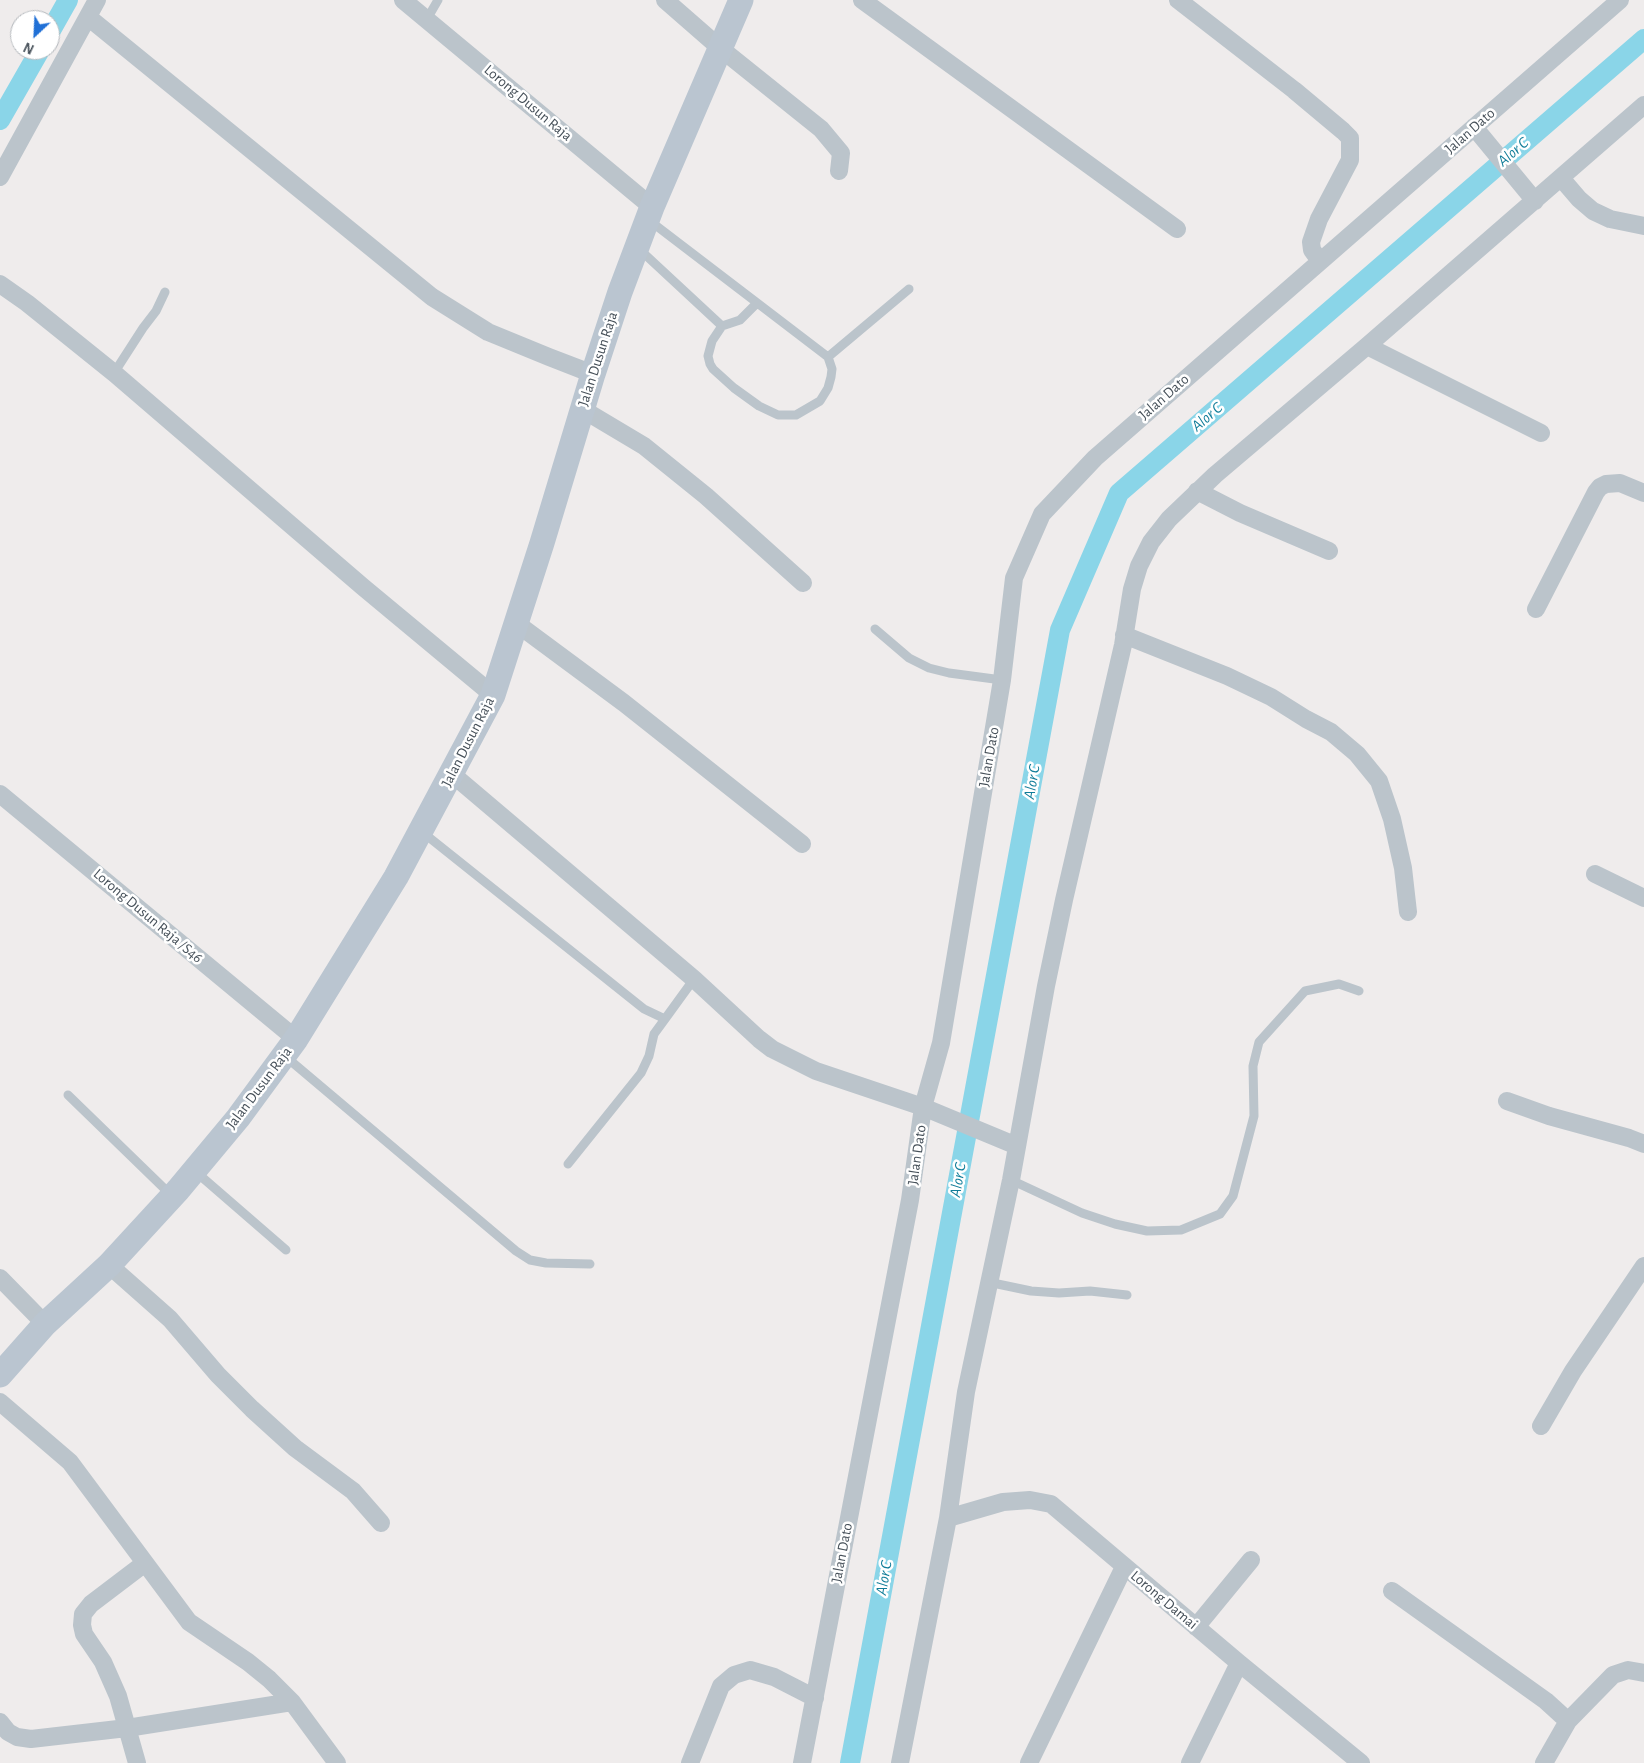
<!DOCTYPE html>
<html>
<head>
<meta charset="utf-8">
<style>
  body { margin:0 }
  #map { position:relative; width:1644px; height:1763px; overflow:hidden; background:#efecec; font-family:"Alegreya Sans",sans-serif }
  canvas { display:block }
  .north { position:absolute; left:10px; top:10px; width:50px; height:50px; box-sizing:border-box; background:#fff; border:1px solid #b5b9bd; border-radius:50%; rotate:205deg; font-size:14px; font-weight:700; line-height:20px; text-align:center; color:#465059 }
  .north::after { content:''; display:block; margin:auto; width:18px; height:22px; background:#2070d6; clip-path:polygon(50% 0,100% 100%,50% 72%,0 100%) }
</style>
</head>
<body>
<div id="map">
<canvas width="1644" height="1763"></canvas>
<div class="north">N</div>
</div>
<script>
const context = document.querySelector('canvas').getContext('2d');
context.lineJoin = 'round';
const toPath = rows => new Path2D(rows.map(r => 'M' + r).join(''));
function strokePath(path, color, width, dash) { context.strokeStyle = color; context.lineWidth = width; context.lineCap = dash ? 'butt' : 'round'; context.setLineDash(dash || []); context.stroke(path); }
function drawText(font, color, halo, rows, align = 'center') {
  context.font = font + ' "Alegreya Sans",sans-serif'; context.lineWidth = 5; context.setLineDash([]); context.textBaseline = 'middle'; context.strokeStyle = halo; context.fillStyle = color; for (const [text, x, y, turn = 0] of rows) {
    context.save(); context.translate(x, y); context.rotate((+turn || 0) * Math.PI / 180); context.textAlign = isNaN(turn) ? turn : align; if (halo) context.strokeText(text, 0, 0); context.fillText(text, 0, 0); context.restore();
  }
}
strokePath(toPath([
  [50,32,68,0],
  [0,120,40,50],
  [850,1763,1060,630,1119,493,1644,39]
]), '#8ad5e8', 20);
strokePath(toPath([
  [427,19,438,0],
  [638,248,722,326,712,341,708,356,710,364,713,369,734,388,759,406,778,415,796,415,820,401,828,388,831,377,832,369,828,357,650,221],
  [722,326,740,320,757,303],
  [828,357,909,289],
  [114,373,143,328,156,311,165,292],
  [875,629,909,658,929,668,949,673,1002,680],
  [421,831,644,1009,665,1019,694,979],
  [286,1057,516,1251,530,1260,546,1263,590,1264],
  [68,1095,172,1196],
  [568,1164,641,1073,649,1056,654,1034,665,1019],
  [196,1172,286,1250],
  [1011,1180,1082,1213,1115,1224,1147,1231,1181,1230,1220,1214,1233,1196,1254,1116,1253,1066,1259,1042,1305,991,1339,984,1359,991],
  [988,1282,1031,1291,1059,1293,1090,1291,1127,1295]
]), '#bbc4cb', 9);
strokePath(toPath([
  [403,0,652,207],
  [665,0,720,48,821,129,841,153,839,171],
  [862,0,1177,229],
  [1178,0,1294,90,1343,131,1350,138,1350,160,1319,219,1311,242,1312,250,1320,261],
  [88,17,432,297,488,332,549,357,593,374],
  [1474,127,1535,201],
  [0,177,97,0],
  [1561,178,1579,199,1593,211,1610,219,1644,226],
  [0,284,27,303,114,373,363,587,493,695],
  [1367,346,1541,433],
  [582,409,644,446,706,496,803,583],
  [1197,491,1240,513,1329,551],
  [1536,609,1596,492,1600,487,1606,484,1620,483,1644,493],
  [516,623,624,703,802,844],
  [1124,635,1227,676,1271,697,1306,719,1331,732,1357,754,1379,781,1392,819,1403,868,1408,912],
  [452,774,694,979,759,1039,772,1049,816,1071,923,1107,1017,1146],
  [0,794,296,1039],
  [1595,874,1644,898],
  [1507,1101,1549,1116,1629,1138,1644,1144],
  [109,1265,170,1319,218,1375,252,1409,295,1448,353,1491,381,1523],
  [0,1278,45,1324],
  [0,1402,70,1462,189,1622,248,1662,269,1679,292,1702,337,1763],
  [1541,1426,1573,1371,1644,1266],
  [948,1518,1003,1502,1030,1500,1051,1504,1239,1663,1361,1763],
  [1392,1591,1546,1701,1568,1721],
  [1196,1627,1251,1560],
  [0,1722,8,1732,17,1737,31,1739,127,1728,292,1702],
  [137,1763,118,1696,103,1662,84,1634,82,1625,83,1614,91,1604,145,1563],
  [690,1763,721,1686,734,1675,750,1670,774,1677,815,1698],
  [802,1763,910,1200,923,1107,941,1043,1002,680,1014,578,1042,514,1095,458,1620,0],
  [900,1763,948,1518,966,1392,1011,1180,1046,986,1064,900,1123,645,1132,589,1139,566,1151,542,1169,519,1215,475,1367,346,1644,105],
  [1029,1763,1124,1567],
  [1190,1763,1239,1663],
  [1544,1763,1568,1721,1613,1675,1628,1670,1644,1673]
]), '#bbc4cb', 18);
strokePath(toPath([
  [0,1375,45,1324,109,1265,178,1190,238,1118,296,1039,396,877,493,695,542,543,593,374,620,292,652,207,741,0]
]), '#bac5d0', 25);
drawText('15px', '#465059', '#fff', [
  ["Lorong Dusun Raja",528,103,40],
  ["Jalan Dato",1470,131,-41],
  ["Jalan Dusun Raja",598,359,-72],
  ["Jalan Dato",1164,397,-41],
  ["Jalan Dusun Raja",468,742,-63],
  ["Jalan Dato",989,757,-80],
  ["Lorong Dusun Raja /S46",148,916,40],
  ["Jalan Dusun Raja",259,1088,-53],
  ["Jalan Dato",917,1155,-82],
  ["Jalan Dato",842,1553,-79],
  ["Lorong Damai",1164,1600,40]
]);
drawText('italic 16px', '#117d99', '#fff', [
  ["Alor C",1513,152,-41],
  ["Alor C",1207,417,-41],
  ["Alor C",1032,782,-80],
  ["Alor C",958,1180,-80],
  ["Alor C",884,1578,-80]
]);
</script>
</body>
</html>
